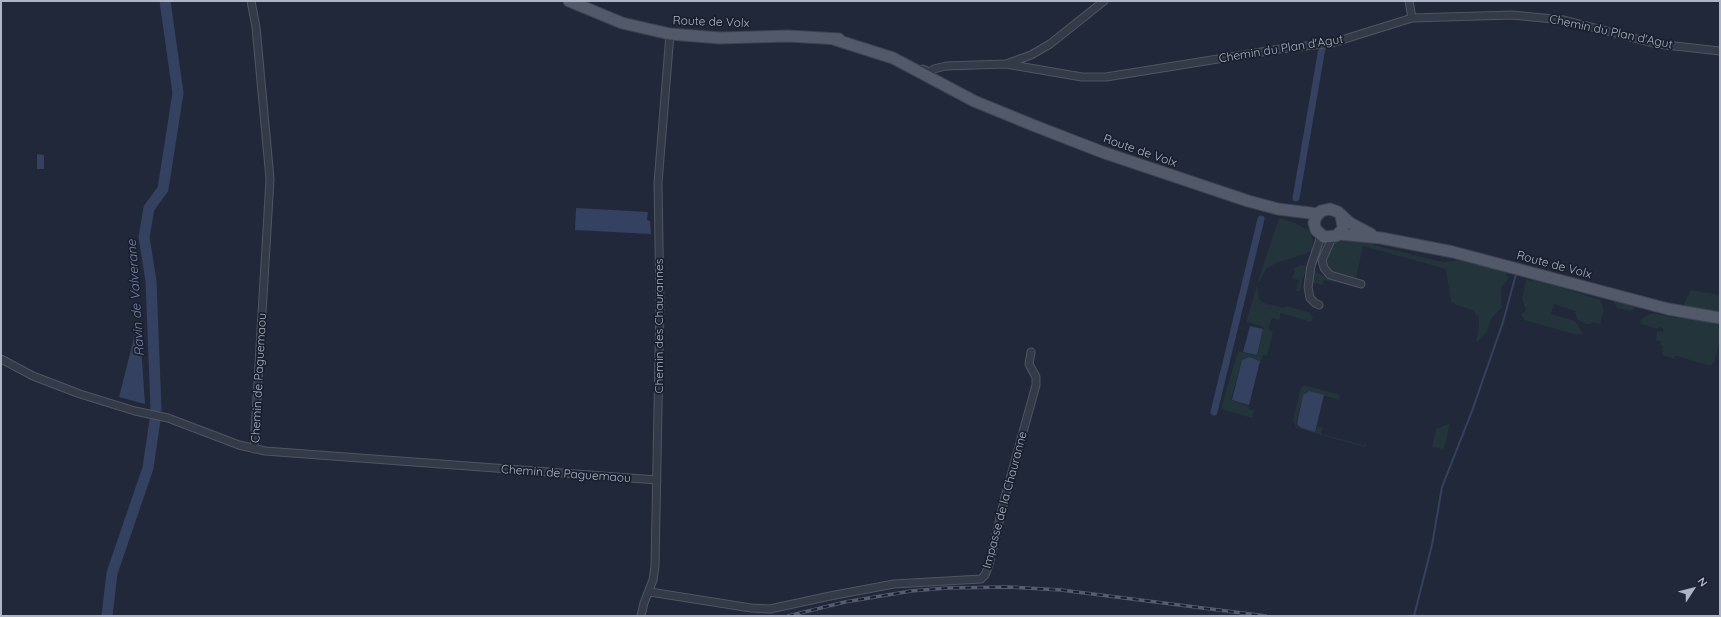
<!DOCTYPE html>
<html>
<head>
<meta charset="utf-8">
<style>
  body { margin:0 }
  #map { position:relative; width:1721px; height:617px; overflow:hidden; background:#212839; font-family:Quicksand,sans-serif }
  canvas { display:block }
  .frame { position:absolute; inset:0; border:2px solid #afb5c6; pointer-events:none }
  .north { position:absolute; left:1673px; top:569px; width:40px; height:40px; -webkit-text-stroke:3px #1a1f2e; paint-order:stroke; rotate:54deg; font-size:11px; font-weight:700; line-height:16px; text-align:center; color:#afb5c6 }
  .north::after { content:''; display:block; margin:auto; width:14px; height:18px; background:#afb5c6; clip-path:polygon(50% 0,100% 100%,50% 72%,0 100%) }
</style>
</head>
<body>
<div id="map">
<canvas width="1721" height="617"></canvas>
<div class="frame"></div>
<div class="north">N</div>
</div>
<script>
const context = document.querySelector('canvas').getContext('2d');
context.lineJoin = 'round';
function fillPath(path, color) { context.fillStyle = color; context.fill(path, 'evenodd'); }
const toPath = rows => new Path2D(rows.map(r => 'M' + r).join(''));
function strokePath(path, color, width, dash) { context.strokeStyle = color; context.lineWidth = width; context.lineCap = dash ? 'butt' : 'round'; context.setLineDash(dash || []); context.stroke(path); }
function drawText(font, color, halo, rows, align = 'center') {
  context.font = font + ' Quicksand,sans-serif'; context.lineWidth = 3.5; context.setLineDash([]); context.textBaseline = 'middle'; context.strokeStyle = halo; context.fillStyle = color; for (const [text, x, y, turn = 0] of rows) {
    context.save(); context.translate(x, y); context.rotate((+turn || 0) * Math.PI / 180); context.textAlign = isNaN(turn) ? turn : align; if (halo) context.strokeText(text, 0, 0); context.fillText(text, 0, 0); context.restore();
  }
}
fillPath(toPath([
  [1279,218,1295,223,1308,230,1313,239,1312,250,1305,254,1276,263,1266,269,1260,281,1258,281],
  [1340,240,1371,242,1373,245,1443,262,1459,260,1505,269,1508,279,1501,288,1502,307,1491,319,1487,332,1476,343,1479,327,1479,317,1472,310,1455,304,1451,301,1446,269,1363,246,1356,278,1330,271,1327,265,1326,261,1329,251,1333,244],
  [1300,265,1308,266,1309,269,1303,277,1300,291,1296,291,1299,280,1292,278,1293,275,1295,274,1294,268],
  [1312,270,1316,271,1327,278,1343,282,1343,284,1324,280,1323,285,1311,282],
  [1526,280,1542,281,1600,300,1604,310,1600,324,1592,322,1590,324,1586,324,1577,319,1575,311,1554,304,1551,314,1575,321,1583,334,1574,334,1524,320,1521,314,1526,310,1522,299],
  [1257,285,1259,299,1264,303,1283,308,1286,306,1309,312,1313,317,1311,322,1281,313,1279,320,1272,318,1268,329,1273,332,1267,356,1263,355,1261,361,1249,357,1242,360,1231,400,1249,406,1248,409,1254,410,1252,418,1221,409,1238,351,1257,356,1264,327,1246,322],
  [1691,290,1720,295,1720,313,1682,308],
  [1618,299,1636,305,1635,309,1630,311,1617,308,1613,301],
  [1653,313,1671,317,1701,320,1720,325,1720,340,1714,363,1710,366,1677,356,1675,356,1675,359,1662,355,1663,346,1661,345,1661,342,1656,340,1657,331,1663,332,1663,328,1659,327,1658,329,1640,324,1641,319,1647,315],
  [1304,385,1340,395,1339,400,1308,391,1303,395,1296,424,1300,429,1315,432,1317,426,1323,428,1321,434,1364,445,1366,440,1366,446,1364,447,1296,428,1293,420,1301,387],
  [1450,423,1444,449,1432,447,1436,429]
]), '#23343a');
fillPath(toPath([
  [37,154,44,155,44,169,37,169],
  [576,208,648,212,647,220,650,221,651,234,575,230],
  [1250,326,1263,329,1257,355,1243,352],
  [136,330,140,331,145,404,119,397],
  [1249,357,1260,361,1249,405,1232,400,1242,360],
  [1309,391,1324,395,1315,432,1301,428,1297,424,1303,395]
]), '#354160');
strokePath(toPath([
  [1414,616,1432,545,1442,487,1472,411,1503,322,1516,274]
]), '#354160', 2);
strokePath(toPath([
  [1296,198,1322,48],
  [1214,412,1261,219]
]), '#354160', 7);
strokePath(toPath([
  [156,409,151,281,144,237,149,208,163,189,178,93,165,1],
  [107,616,112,573,148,468,155,420]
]), '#354160', 11);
const minor = toPath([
  [251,1,256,27,270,179,254,449],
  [1409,1,1412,18],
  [1006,64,1082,77,1106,77,1280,49,1332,43,1412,18,1512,15,1564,20,1657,44,1720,51],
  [922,69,930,72,934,69,946,66,1006,64,1031,55,1050,44,1104,1],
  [1332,238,1322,260,1324,268,1330,275,1361,284],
  [1319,305,1315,303,1310,298,1308,287,1311,266,1321,236],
  [1,359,33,376,80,394,135,411,168,418,239,445,265,451,657,480],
  [650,592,751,608,770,609,830,596,894,584,981,579,985,575,989,565,1004,501,1036,385,1036,377,1029,364,1031,352],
  [641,616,644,603,653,580,655,566,660,303,658,183,670,34]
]);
const primary = toPath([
  [569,1,622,23,670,34,720,38,788,36,839,39],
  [833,39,893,58,974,101,1035,126,1102,152,1248,201,1278,209,1318,214],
  [1341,216,1343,226,1342,230,1336,236,1324,237,1316,230,1314,223,1316,217,1321,211,1330,209,1338,212,1350,223,1371,234],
  [1339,234,1381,238,1453,252,1668,309,1720,318]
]);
strokePath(minor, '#4f5564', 9);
strokePath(primary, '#3e4353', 13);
strokePath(minor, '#353a49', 7);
strokePath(primary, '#525969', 11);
const rail = toPath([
  [788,616,845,602,911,591,947,588,1009,587,1061,590,1266,616]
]);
strokePath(rail, '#565d70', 3.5);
strokePath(rail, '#1a1f2e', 2, [6]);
drawText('12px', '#afb5c6', '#1a1f2e', [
  ["Route de Volx",711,22,2],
  ["Chemin du Plan d'Agut",1611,32,12],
  ["Chemin du Plan d'Agut",1281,49,-9],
  ["Route de Volx",1140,151,19],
  ["Route de Volx",1554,265,15],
  ["Chemin des Chaurannes",659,326,-90],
  ["Chemin de Paguemaou",259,378,-87],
  ["Chemin de Paguemaou",566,474,4],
  ["Impasse de la Chauranne",1005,500,-75]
]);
drawText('italic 13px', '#7786ae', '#1a1f2e', [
  ["Ravin de Valverane",136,298,-94]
]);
</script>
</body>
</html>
